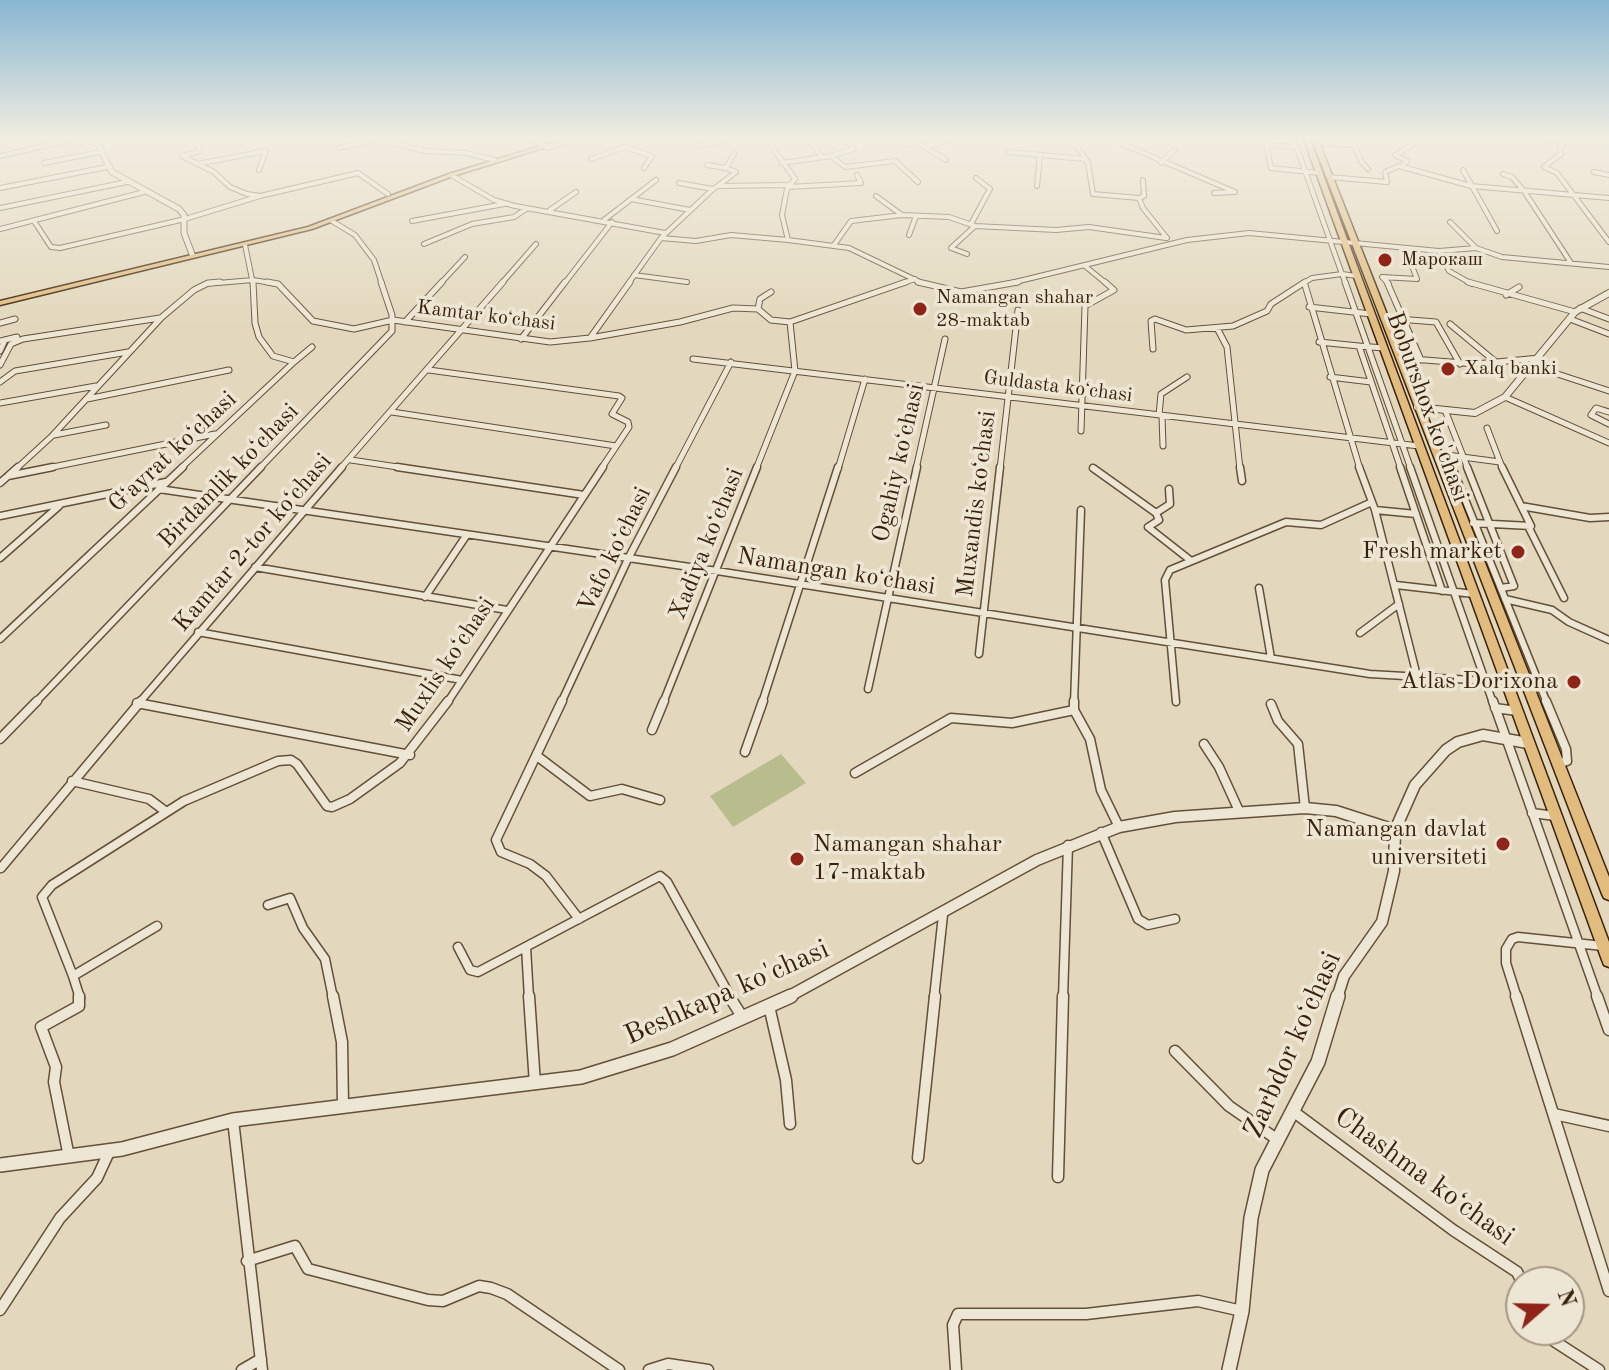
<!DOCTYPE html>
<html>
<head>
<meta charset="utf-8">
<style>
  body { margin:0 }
  #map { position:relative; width:1609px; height:1370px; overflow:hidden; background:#e3d8bd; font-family:"Old Standard TT",serif }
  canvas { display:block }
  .north { position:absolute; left:1505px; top:1266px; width:80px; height:80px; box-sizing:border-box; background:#ede6d4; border:2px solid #a59783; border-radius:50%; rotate:70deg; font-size:22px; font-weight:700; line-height:32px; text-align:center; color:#39210a }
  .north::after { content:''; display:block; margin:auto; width:28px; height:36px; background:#8f2418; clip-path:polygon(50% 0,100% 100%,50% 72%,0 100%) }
</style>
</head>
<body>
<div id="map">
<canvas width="1609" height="1370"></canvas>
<div class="north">N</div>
</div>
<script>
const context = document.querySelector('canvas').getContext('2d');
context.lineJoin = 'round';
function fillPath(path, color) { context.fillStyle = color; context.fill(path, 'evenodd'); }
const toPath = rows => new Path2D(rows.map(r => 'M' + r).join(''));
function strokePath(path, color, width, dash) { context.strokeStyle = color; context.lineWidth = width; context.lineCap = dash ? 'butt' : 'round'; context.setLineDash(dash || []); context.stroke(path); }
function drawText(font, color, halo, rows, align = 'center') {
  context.font = font + ' "Old Standard TT",serif'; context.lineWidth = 7; context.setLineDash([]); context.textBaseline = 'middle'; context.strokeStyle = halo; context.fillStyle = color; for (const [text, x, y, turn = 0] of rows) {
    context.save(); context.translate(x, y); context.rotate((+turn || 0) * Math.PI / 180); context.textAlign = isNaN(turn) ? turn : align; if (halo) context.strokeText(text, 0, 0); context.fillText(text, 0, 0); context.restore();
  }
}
fillPath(toPath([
  [781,754,806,783,733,827,710,796]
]), '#b9bd8d');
const minorFar4 = toPath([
  [195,137,200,151,182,156,214,172,230,187,247,194,260,196,358,173,388,194],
  [370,137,425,151,466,153,495,160],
  [418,137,421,150],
  [527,137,548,148,570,141,567,140],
  [765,137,795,179,787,189,782,215,788,240,849,248,924,284],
  [806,137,822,157],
  [1061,137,1078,148,1088,163,1093,194,1139,198],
  [1265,137,1271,168,1319,173],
  [1293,137,1342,274,1312,278,1302,284],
  [1351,137,1361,161,1368,169],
  [1538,137,1565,143],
  [1573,137,1560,147,1561,154,1544,167,1557,173,1609,242],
  [0,139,8,137],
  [1111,139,1235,192,1214,193],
  [96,140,121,137],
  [1317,143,1354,145],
  [905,144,918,142,925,147],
  [1267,145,1297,147],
  [698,146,739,137],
  [624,147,652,156,644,168],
  [339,148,375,140],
  [1008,152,1085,159],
  [0,156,82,137],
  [831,156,854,149,843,137],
  [591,159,653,137],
  [946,160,925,147,960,137],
  [44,163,100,152],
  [782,163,831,156,845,167,895,161,918,182],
  [1161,163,1174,150],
  [197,164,266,151,259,170],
  [707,165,726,168],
  [1402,166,1407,161,1395,155,1412,145,1416,137],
  [1463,170,1497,231],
  [1594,172,1609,175],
  [1503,174,1512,177,1524,191,1571,263],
  [451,175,494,200,515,206,665,233],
  [1329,177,1387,182,1385,172,1399,166,1471,186,1609,198],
  [679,183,713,189],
  [719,185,736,172,726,168,734,154],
  [1037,186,1040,155],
  [788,187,861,183,857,175],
  [0,188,107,167],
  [876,196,902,215,949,217,975,226,1056,230,1089,227,1166,238],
  [1139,198,1143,208,1167,238],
  [1139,198,1144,196,1143,180],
  [631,199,690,210],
  [0,208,127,182],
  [550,210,576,192],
  [604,220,656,180],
  [34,221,51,247,60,248,185,219,260,196],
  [332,221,355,235,374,260,382,284],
  [412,221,504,204],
  [1450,222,1476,248],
  [971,224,990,189,976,178],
  [0,229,148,191],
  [909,235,916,216],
  [661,238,696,241,731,235,788,240],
  [424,244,472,224,514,217,526,209],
  [245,245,253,284],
  [834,245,851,221,902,215],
  [1439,251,1449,271,1472,284],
  [967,254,951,248,975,226],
  [1085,266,1107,284],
  [634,275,687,282],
  [206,284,253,280,278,284],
  [440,284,465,257],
  [501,284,536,244],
  [564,284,612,222],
  [628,284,661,238,713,189,718,186,789,185],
  [900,284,915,279],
  [1007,284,1187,240,1249,233,1439,251,1476,248,1502,257,1609,267],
  [1346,284,1342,274,1357,276],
  [1389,284,1382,277,1417,279,1405,248]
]);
const minorFar3 = toPath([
  [267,282,278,284,313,321,354,329,393,320,550,342,590,338,630,282],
  [918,282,961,292,1018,282],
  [1345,282,1411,469],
  [1387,282,1421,360],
  [1468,282,1575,312],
  [1305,285,1360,469],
  [1506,295,1519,287],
  [1309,307,1371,314],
  [1580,308,1609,319],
  [758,309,760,299,771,292],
  [1385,318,1436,322,1460,364],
  [1570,319,1609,334],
  [405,322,442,282],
  [0,323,15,319],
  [1450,324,1497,363],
  [1217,328,1227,347,1240,469],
  [590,338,680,322,733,308,758,309,771,320,790,322,906,282],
  [521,339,565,282],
  [0,341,17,337],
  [1319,342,1359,346],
  [1384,348,1359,346,1401,469],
  [1153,349,1151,321,1155,319,1186,330,1233,326,1267,311,1271,304,1305,282],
  [0,351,5,340],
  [1400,358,1475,364,1540,358],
  [693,359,1419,446],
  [294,362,312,347],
  [1527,364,1609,391],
  [0,365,11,344,23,339,160,318],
  [429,370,619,396,622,398,612,414,628,422,629,427,601,469],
  [1330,377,1371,382],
  [0,382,15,371,128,352],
  [1505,397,1609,443],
  [87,399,229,370],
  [0,403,96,386],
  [1445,410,1468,469],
  [392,412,616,446],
  [1609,412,1596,408,1591,415,1609,424],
  [1159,415,1161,394,1187,377],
  [1162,416,1163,446],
  [1487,428,1500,462],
  [1081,431,1085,306,1114,290,1105,282],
  [54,435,106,425],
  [1447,455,1500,462,1503,469],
  [1448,456,1453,469],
  [351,460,411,469],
  [16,469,52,436,162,317,194,290,208,283,220,282],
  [43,469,215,434],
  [180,469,294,362,273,356,259,337,255,323,253,282],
  [259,469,392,331,392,315,381,282],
  [340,469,503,282],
  [675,469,731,362],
  [756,469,795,371,790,322],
  [838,469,865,379],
  [916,469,945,339],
  [1000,469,1018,310]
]);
const minorFar2 = toPath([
  [397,467,584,495],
  [1240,467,1242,481],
  [1359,467,1375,510,1417,676],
  [1400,467,1442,591],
  [1410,467,1493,703],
  [1452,467,1547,703],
  [1467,467,1514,586,1501,588],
  [1093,468,1156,513],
  [8,476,53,467],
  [0,483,18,467],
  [159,489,717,571,1370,674,1507,682],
  [1521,506,1590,518,1609,517],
  [1375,510,1416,514],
  [1156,513,1159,520,1148,527,1190,560],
  [1156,513,1170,504,1169,489],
  [0,516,166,482],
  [1473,523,1531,526,1502,467],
  [1529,528,1564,598],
  [0,558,59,506],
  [255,567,507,610],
  [1396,585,1474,594],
  [1259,588,1271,658],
  [425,597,466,536],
  [1505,599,1552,610,1569,622,1609,640],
  [198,632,462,680],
  [1360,633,1399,604],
  [0,639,183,467],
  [979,654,1000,467],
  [868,689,917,467],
  [1176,702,1165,580,1170,570,1286,522,1321,525,1372,502],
  [35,703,261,467],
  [139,703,342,467],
  [447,703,603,467],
  [561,703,629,557,676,467],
  [663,703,757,467],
  [762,703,838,467],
  [1074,703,1081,510]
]);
const minorFar1 = toPath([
  [562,701,496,840,501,852,530,864,546,876,579,919],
  [1074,701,1074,710,1090,739,1101,790,1119,827],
  [1493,701,1598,998],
  [1546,701,1566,749,1567,761,1557,764],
  [137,703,410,755],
  [1271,704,1278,721,1298,744,1305,808],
  [1495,708,1517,711],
  [652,730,664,701],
  [0,739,37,701],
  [1204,744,1219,767,1239,811],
  [745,752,763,701],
  [537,756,590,796,622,789,660,800],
  [855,773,951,718,1012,723,1074,710],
  [72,781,149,799,165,811],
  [1532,813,1555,816],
  [1101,832,1138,919,1148,925,1175,919],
  [1,868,141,701],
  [268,905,290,898,303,928,325,959,333,998],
  [157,926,73,976,42,897,52,885,184,801,278,761,291,760,297,764,327,806,332,807,350,799,400,763,448,701],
  [458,947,470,970,478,972,660,876,667,882,731,998],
  [526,947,529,998],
  [73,976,80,998],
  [934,998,943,915],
  [1063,998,1068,845],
  [1517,998,1506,963,1506,949,1512,939,1518,937,1603,946]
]);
const minor = toPath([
  [333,996,342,1042,343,1105],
  [529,996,535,1084],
  [729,996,743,1018],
  [1516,996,1609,1291],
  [1597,996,1609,1030],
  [769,1006,786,1080,790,1124],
  [1175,1051,1229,1106,1278,1140],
  [1294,1112,1453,1230,1517,1272,1522,1282],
  [1554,1114,1609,1126],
  [233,1120,262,1370],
  [69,1157,54,1082,56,1067,41,1027,79,1006,79,996],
  [918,1158,935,996],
  [1058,1177,1063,996],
  [247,1261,295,1246,308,1269,428,1300,443,1301,479,1286,491,1288,507,1294,619,1370],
  [1521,1289,1515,1313,1521,1319],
  [0,1310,60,1218,97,1178,109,1152],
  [1537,1330,1599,1370],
  [242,1370,261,1359],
  [649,1370,668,1364,708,1370],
  [956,1370,953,1325,958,1314,1086,1314,1198,1301,1242,1311]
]);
const tertiaryFar3 = toPath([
  [94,137,112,172,179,209,184,215,184,233,192,254]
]);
const tertiaryFar2 = toPath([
  [1417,407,1475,413,1505,397,1575,312,1609,293]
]);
const tertiaryFar1 = toPath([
  [786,998,1037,860,1119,827,1175,817,1305,808,1336,811,1395,830],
  [1337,998,1344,976,1382,922,1394,871,1395,830,1415,785,1446,750,1458,742,1483,735,1528,743]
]);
const tertiary = toPath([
  [0,1165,122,1149,233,1120,581,1077,672,1049,791,996],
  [1229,1370,1242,1311,1251,1218,1262,1170,1318,1062,1338,996]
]);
const primary = toPath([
  [570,137,579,137,453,176,312,229,0,305,0,301,308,227,449,174,570,137],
  [1303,137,1309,137,1609,942,1609,967,1604,965,1602,960,1303,137],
  [1311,137,1317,137,1609,877,1609,900,1604,898,1602,894,1311,137]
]);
strokePath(minorFar4, '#644f37', 6);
strokePath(minorFar3, '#644f37', 7);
strokePath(minorFar2, '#644f37', 9);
strokePath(minorFar1, '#644f37', 11);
strokePath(minor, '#644f37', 13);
strokePath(tertiaryFar3, '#644f37', 7);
strokePath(tertiaryFar2, '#644f37', 8);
strokePath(tertiaryFar1, '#644f37', 13);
strokePath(tertiary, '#644f37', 16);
strokePath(primary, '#39210a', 3);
strokePath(minorFar4, '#ede6d4', 4);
strokePath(minorFar3, '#ede6d4', 5);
strokePath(minorFar2, '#ede6d4', 6);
strokePath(minorFar1, '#ede6d4', 8);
strokePath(minor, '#ede6d4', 10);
strokePath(tertiaryFar3, '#ede6d4', 5);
strokePath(tertiaryFar2, '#ede6d4', 6);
strokePath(tertiaryFar1, '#ede6d4', 10);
strokePath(tertiary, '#ede6d4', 13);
fillPath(primary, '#e2bc7e');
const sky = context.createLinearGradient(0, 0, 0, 329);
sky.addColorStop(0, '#87b6d2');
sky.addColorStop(0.42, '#f2ede1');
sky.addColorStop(1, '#f2ede100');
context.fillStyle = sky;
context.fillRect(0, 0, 1609, 329);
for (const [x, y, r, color] of [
  [1385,260,8,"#8f2418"],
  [920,309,8,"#8f2418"],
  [1448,369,8,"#8f2418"],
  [1518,552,8,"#8f2418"],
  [1574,682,8,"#8f2418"],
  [1503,844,8,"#8f2418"],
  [797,859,8,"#8f2418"]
]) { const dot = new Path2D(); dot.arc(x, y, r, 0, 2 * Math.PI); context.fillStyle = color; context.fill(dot); strokePath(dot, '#ede6d4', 3); }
drawText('20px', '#39210a', '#ede6d4', [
  ["Марокаш",1401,260],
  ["Namangan shahar",936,298],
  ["28-maktab",936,321],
  ["Xalq banki",1464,369]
], 'left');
drawText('20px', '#39210a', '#ede6d4', [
  ["Kamtar koʻchasi",486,316,7],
  ["Guldasta koʻchasi",1058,387,7]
]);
drawText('24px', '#39210a', '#ede6d4', [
  ["Boburshox ko'chasi",1427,407,70],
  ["Gʻayrat koʻchasi",173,452,-43],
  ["Ogahiy koʻchasi",899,463,-77],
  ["Birdamlik koʻchasi",229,476,-46],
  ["Muxandis koʻchasi",977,504,-83],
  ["Kamtar 2-tor koʻchasi",253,543,-49],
  ["Xadiya koʻchasi",707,544,-68],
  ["Vafo koʻchasi",615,550,-64],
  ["Namangan koʻchasi",836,572,9],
  ["Muxlis koʻchasi",446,665,-56]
]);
drawText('24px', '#39210a', '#ede6d4', [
  ["Fresh market",1502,552],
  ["Atlas Dorixona",1558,682],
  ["Namangan davlat",1487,830],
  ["universiteti",1487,858],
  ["Namangan shahar",813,845,"left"],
  ["17-maktab",813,873,"left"]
], 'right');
drawText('28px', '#39210a', '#ede6d4', [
  ["Beshkapa ko'chasi",727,993,-24],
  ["Zarbdor koʻchasi",1293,1045,-66],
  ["Chashma koʻchasi",1424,1177,36]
]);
</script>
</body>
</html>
